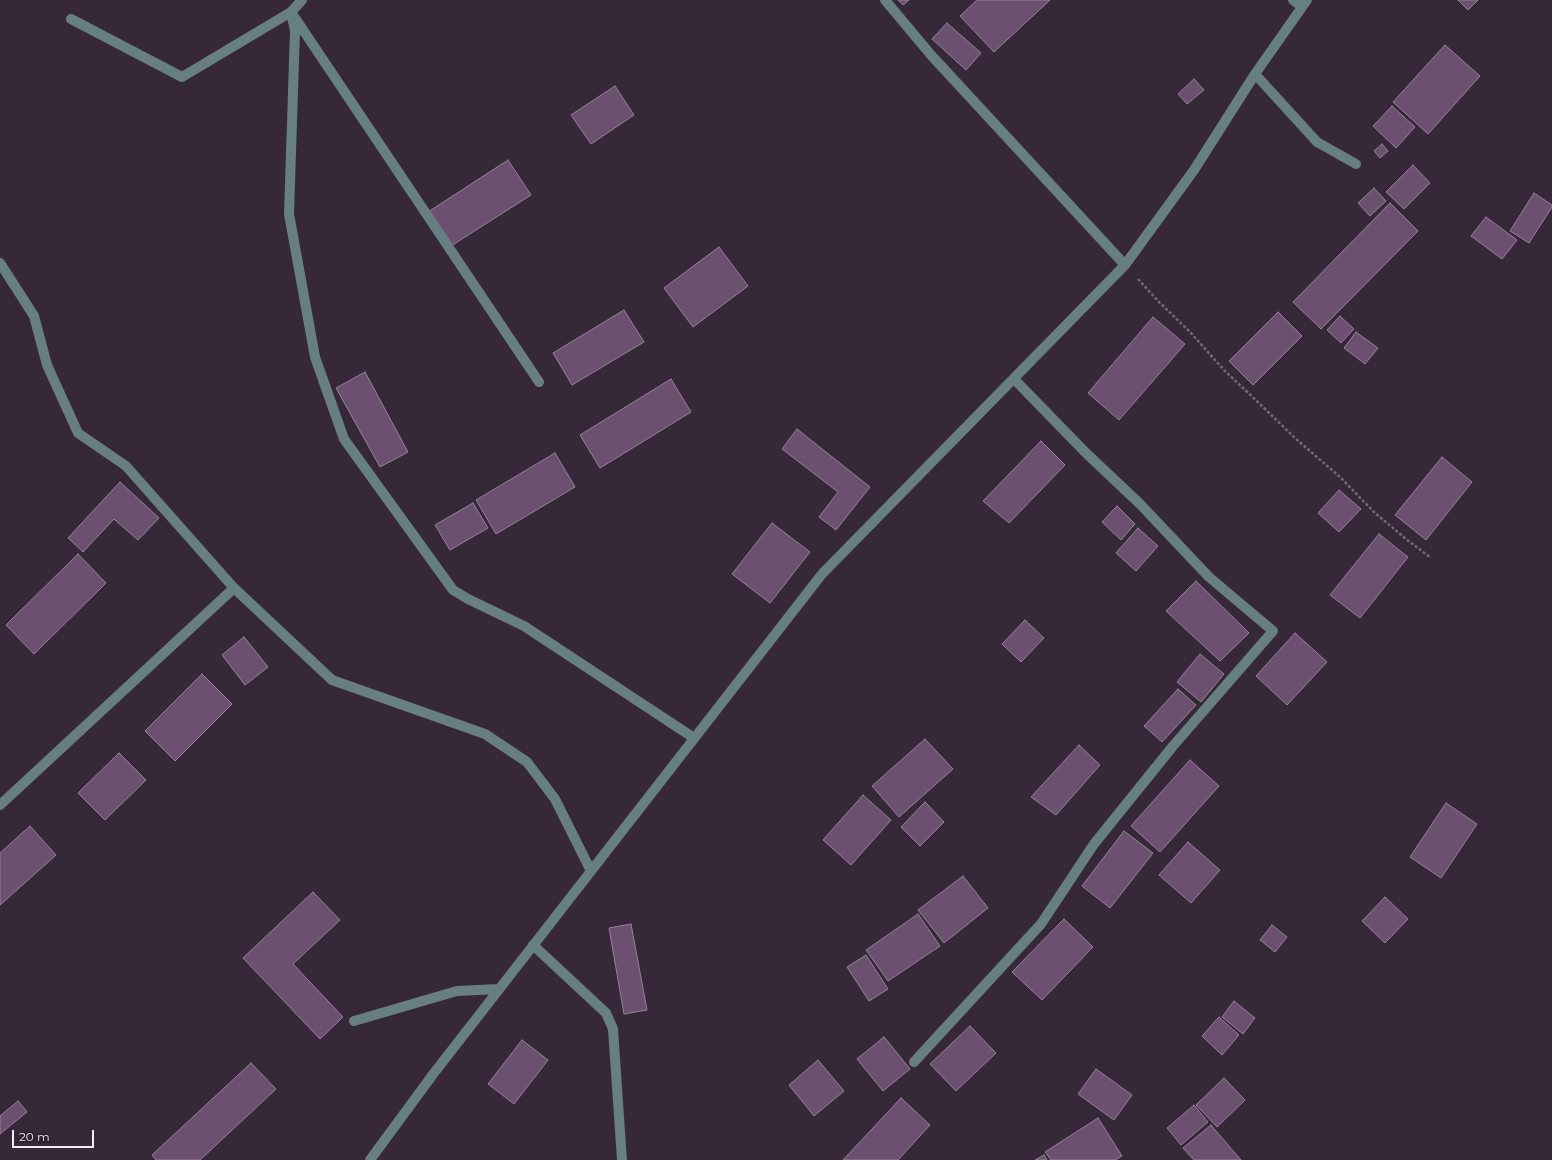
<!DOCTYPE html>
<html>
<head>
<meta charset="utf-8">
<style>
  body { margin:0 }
  #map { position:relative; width:1552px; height:1160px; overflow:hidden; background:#362739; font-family:Montserrat,sans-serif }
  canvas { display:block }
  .scale { position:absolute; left:12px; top:1130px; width:82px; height:18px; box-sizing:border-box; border:2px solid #f4eaf6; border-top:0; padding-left:5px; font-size:12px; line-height:14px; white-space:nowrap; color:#f4eaf6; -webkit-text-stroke:3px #2b1d2f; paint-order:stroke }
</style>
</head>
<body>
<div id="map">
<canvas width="1552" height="1160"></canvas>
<div class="scale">20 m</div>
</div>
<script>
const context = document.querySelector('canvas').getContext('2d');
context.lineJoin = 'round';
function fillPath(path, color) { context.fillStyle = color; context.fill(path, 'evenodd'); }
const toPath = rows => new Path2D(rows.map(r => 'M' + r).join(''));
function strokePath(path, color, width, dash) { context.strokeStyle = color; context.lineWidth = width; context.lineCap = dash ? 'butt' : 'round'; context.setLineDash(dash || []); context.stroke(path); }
const building = toPath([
  [898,0,909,0,903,5,898,0],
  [977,0,1050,0,994,52,960,16,977,0],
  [1458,0,1478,0,1468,10,1458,0],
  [947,23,981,53,966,70,932,39,947,23],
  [1445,45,1480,76,1428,134,1393,102,1445,45],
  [1194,79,1204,90,1187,104,1178,94,1194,79],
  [615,86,634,115,591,144,571,115,615,86],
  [1392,106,1415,127,1396,148,1373,126,1392,106],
  [1382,144,1388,151,1380,158,1374,151,1382,144],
  [508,160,531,195,451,246,428,212,508,160],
  [1413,165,1430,183,1404,209,1386,192,1413,165],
  [1374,188,1386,201,1370,216,1358,203,1374,188],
  [1534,193,1552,205,1552,207,1529,243,1510,231,1534,193],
  [1390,203,1418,231,1321,329,1293,302,1390,203],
  [1486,217,1517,240,1502,259,1471,236,1486,217],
  [719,247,748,286,693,327,664,288,719,247],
  [624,310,644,342,572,385,553,353,624,310],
  [1278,312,1302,336,1253,385,1229,361,1278,312],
  [1340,316,1354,329,1341,343,1327,330,1340,316],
  [1153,317,1185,344,1119,420,1088,393,1153,317],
  [1356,332,1378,348,1365,364,1344,348,1356,332],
  [365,372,408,452,380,467,336,388,365,372],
  [671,379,691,412,600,468,580,435,671,379],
  [797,429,870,487,836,530,819,517,838,492,782,449,797,429],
  [1041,441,1065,465,1009,523,983,501,1041,441],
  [555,453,575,487,496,534,476,500,555,453],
  [1442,457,1472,482,1426,540,1395,515,1442,457],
  [120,482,159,518,138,540,114,519,83,552,68,538,120,482],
  [1339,490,1361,509,1339,532,1318,513,1339,490],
  [473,503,488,528,450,550,435,525,473,503],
  [1117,506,1135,524,1121,540,1102,522,1117,506],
  [772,523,810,552,770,603,732,574,772,523],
  [1138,528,1158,546,1136,571,1116,553,1138,528],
  [1379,534,1408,557,1360,618,1330,595,1379,534],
  [78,554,106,583,34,654,6,625,78,554],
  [1196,581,1249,633,1220,661,1166,611,1196,581],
  [1025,620,1044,638,1021,662,1002,644,1025,620],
  [1295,633,1327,662,1287,705,1256,676,1295,633],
  [244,637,268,667,245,685,222,655,244,637],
  [1200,654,1224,674,1201,702,1177,682,1200,654],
  [202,674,232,704,175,761,145,731,202,674],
  [1178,689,1196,705,1162,742,1144,726,1178,689],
  [925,739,953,769,899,817,872,786,925,739],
  [1079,745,1100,765,1056,815,1031,797,1079,745],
  [119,753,146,780,105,820,78,793,119,753],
  [1190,760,1219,786,1160,852,1131,826,1190,760],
  [863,795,891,820,851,865,823,840,863,795],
  [925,802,944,822,920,846,901,827,925,802],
  [1446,803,1477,824,1441,878,1410,857,1446,803],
  [30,826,56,855,0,905,0,853,30,826],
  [1124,831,1153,853,1110,908,1082,886,1124,831],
  [1188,842,1220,870,1191,903,1159,875,1188,842],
  [963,876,988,908,944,943,918,910,963,876],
  [313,892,340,920,293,964,343,1017,320,1039,243,958,313,892],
  [1385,897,1408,919,1385,943,1362,921,1385,897],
  [918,914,940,946,888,981,866,950,918,914],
  [1064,919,1093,947,1042,1000,1012,972,1064,919],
  [631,924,647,1010,624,1014,609,928,631,924],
  [1272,925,1287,937,1275,952,1260,940,1272,925],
  [866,955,888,989,869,1001,847,967,866,955],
  [1234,1001,1255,1018,1243,1034,1222,1017,1234,1001],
  [1219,1017,1239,1035,1222,1055,1202,1036,1219,1017],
  [970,1026,996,1053,956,1091,930,1064,970,1026],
  [884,1037,910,1069,883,1091,857,1059,884,1037],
  [522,1040,548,1060,514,1104,488,1084,522,1040],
  [818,1060,844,1091,814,1116,789,1085,818,1060],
  [251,1063,276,1089,200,1160,156,1160,152,1155,251,1063],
  [1096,1069,1132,1095,1114,1120,1078,1094,1096,1069],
  [1224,1078,1245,1100,1217,1127,1196,1105,1224,1078],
  [901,1098,930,1125,898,1160,843,1160,901,1098],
  [18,1101,27,1112,0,1134,0,1116,18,1101],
  [1194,1105,1208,1122,1181,1145,1167,1128,1194,1105],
  [1098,1118,1122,1156,1115,1160,1051,1160,1045,1152,1098,1118],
  [1211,1125,1216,1131,1241,1160,1194,1160,1183,1148,1211,1125],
  [1044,1155,1047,1160,1035,1160,1044,1155]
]);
fillPath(building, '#6b5070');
strokePath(building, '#958398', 1);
strokePath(toPath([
  [1138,279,1158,301,1190,332,1225,371,1262,406,1296,439,1340,477,1375,513,1406,539,1431,558]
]), '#756878', 2.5, [3, 2]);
strokePath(toPath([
  [302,0,291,12,295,31,289,214,315,357,344,439,453,590,468,599,524,626,694,738],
  [885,0,931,55,1125,265],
  [1293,0,1302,7],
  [71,19,182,77,291,12,539,382],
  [1255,74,1317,142,1356,164],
  [0,263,34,316,47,365,78,433,126,466,234,588],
  [0,805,234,588,332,680,485,734,527,762,555,799,591,871],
  [533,945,606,1013,613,1029,622,1160],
  [354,1021,457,991,499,989],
  [914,1062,1041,924,1094,844,1173,746,1273,631,1209,577,1140,504,1085,452,1014,379],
  [370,1160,434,1073,822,574,1125,265,1194,170,1255,74,1307,0]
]), '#677e83', 10);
</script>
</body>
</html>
